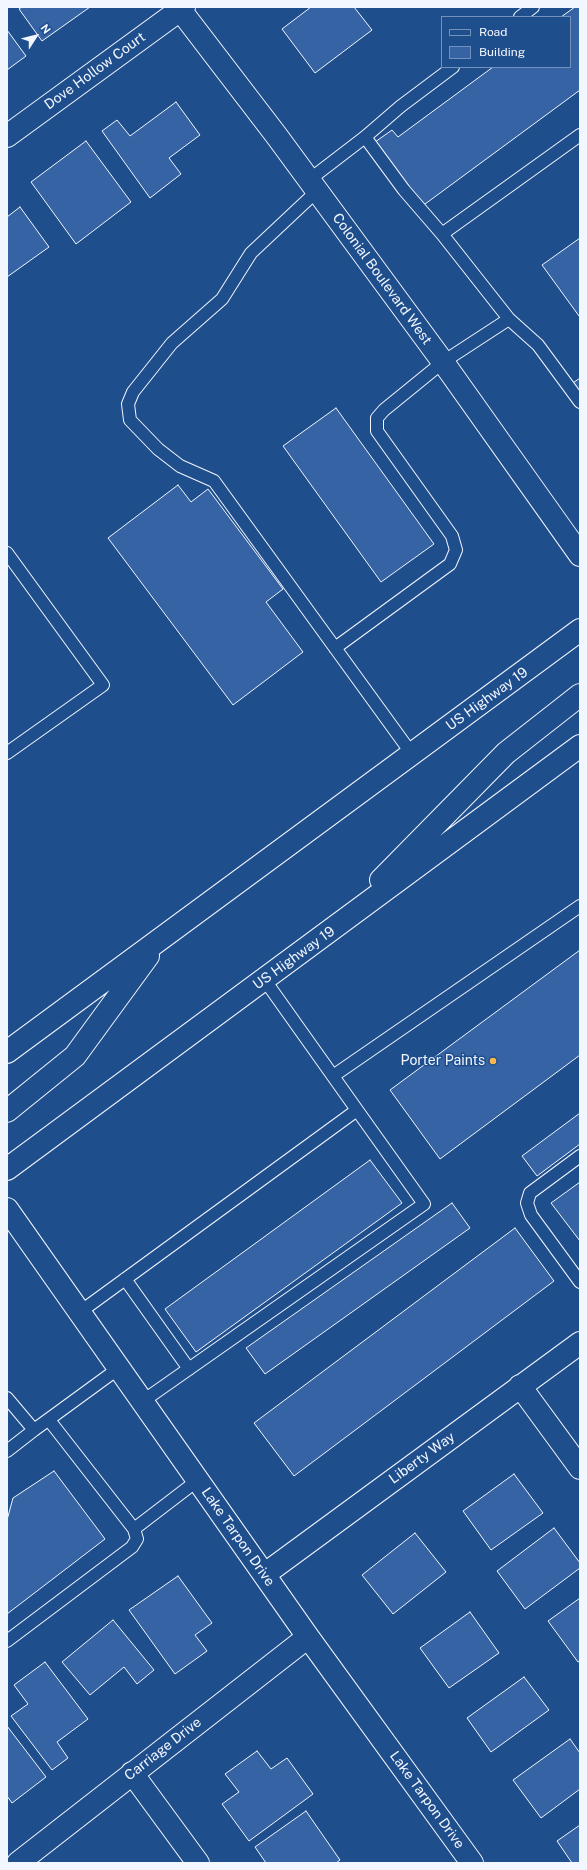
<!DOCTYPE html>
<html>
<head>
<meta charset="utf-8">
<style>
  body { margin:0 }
  #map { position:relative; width:587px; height:1870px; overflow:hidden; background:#1f4e8c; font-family:"Public Sans",sans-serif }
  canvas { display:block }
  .frame { position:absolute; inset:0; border:8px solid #f2f6ff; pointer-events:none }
  .legend { position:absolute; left:441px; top:16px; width:130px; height:52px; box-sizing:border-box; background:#1f4e8c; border:1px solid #7391ba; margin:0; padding:5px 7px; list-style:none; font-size:12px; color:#f2f6ff }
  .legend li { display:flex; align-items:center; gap:8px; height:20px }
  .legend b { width:20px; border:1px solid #7391ba }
  .north { position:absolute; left:16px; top:16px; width:40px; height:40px; -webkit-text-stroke:3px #1f4e8c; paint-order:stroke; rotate:54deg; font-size:11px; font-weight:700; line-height:16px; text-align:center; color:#f2f6ff }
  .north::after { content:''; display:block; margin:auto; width:14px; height:18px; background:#f2f6ff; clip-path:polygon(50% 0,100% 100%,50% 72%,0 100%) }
</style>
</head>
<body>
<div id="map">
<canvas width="587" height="1870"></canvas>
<div class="frame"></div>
<ul class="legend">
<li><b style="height:5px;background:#1f4e8c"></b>Road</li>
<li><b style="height:11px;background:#3563a3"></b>Building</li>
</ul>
<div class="north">N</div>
</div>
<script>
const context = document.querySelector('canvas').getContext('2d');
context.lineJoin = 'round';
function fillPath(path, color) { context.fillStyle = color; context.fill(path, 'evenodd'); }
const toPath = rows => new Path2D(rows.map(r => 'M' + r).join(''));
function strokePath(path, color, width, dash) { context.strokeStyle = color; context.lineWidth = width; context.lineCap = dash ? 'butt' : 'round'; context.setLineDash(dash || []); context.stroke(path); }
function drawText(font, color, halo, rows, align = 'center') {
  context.font = font + ' "Public Sans",sans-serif'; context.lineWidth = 3; context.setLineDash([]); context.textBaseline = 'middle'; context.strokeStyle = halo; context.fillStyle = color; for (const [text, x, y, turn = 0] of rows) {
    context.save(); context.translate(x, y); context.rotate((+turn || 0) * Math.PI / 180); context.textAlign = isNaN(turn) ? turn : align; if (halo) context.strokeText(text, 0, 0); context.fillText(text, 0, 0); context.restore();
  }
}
const building = toPath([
  [22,7,90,7,42,41,19,9,22,7],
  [311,7,354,7,372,30,315,73,282,29,311,7],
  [575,7,580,7,580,90,421,207,375,142,392,130,398,137,493,67,570,67,570,17,561,17,575,7],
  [7,30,26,56,7,70,7,30],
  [176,102,200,135,169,158,181,174,150,198,102,131,117,120,130,136,176,102],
  [86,141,131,202,76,244,31,182,86,141],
  [20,207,49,247,7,277,7,217,20,207],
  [580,238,580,315,579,316,542,265,580,238],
  [580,378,580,398,570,385,580,378],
  [336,408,434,544,381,582,283,446,336,408],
  [178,485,191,502,208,489,283,589,266,602,303,652,233,705,108,538,178,485],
  [580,950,580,1055,440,1159,390,1090,580,950],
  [580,1113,580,1144,537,1176,522,1156,580,1113],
  [370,1160,402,1203,196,1352,165,1309,370,1160],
  [580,1182,580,1241,551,1203,580,1182],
  [452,1203,470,1228,265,1374,246,1348,452,1203],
  [515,1228,554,1281,294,1476,254,1423,515,1228],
  [54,1471,105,1539,7,1614,7,1520,13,1498,54,1471],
  [514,1474,543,1513,491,1550,463,1511,514,1474],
  [554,1528,580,1563,580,1568,525,1609,497,1571,554,1528],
  [415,1533,446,1572,393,1614,362,1575,415,1533],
  [178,1576,212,1623,195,1635,207,1651,175,1674,129,1610,178,1576],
  [580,1598,580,1661,578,1662,548,1621,580,1598],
  [470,1612,499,1653,449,1688,420,1648,470,1612],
  [113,1620,154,1670,137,1684,124,1667,90,1695,62,1662,113,1620],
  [45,1662,88,1719,57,1742,68,1758,52,1770,11,1716,28,1704,14,1685,45,1662],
  [524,1677,549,1710,491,1752,467,1718,524,1677],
  [7,1726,46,1777,12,1803,7,1796,7,1726],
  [570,1739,580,1753,580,1789,541,1818,513,1780,570,1739],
  [257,1751,271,1769,287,1758,313,1794,249,1841,222,1804,239,1792,225,1774,257,1751],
  [306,1811,340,1860,336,1863,266,1863,255,1847,306,1811],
  [580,1825,580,1863,572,1863,557,1841,580,1825]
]);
fillPath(building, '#3563a3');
strokePath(building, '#f2f6ff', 1);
const service = toPath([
  [520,17,533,7],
  [365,137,404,190,442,234],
  [309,180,365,137,401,106,453,67],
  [317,191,251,253,222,299,172,343,133,392,128,404,130,420,158,449,180,466,214,481,412,754],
  [509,319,538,345,580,402],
  [7,553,103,685,7,753],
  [335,648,450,564,456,550,452,536,377,431,377,418,384,410,443,362,509,319,442,234,580,135],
  [264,979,357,1110],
  [333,1076,580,906],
  [580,1156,530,1193,527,1203,531,1215,580,1282],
  [125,1279,189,1369],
  [80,1312,357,1110,424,1204,143,1401],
  [7,1398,34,1430,119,1368],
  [7,1451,34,1430],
  [134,1529,198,1480],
  [7,1641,132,1547,137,1539,134,1529,49,1420]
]);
const minor = toPath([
  [178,7,276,135,443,362,580,555],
  [7,136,184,7],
  [7,1209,308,1637,472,1863],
  [520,1386,580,1468],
  [265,1574,580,1343],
  [132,1773,198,1863],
  [18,1863,308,1637]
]);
const trunk = toPath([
  [381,880,506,753,580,695],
  [7,1052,580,630],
  [7,1111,75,1056,148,956],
  [7,1169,580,746]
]);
strokePath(service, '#f2f6ff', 14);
strokePath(minor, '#f2f6ff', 24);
strokePath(trunk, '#f2f6ff', 24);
strokePath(service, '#1f4e8c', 12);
strokePath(minor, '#1f4e8c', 22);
strokePath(trunk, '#1f4e8c', 22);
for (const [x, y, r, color] of [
  [493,1061,4,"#ffb74d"]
]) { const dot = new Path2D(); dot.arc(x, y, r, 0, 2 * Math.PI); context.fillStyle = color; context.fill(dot); strokePath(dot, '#1f4e8c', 1.5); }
drawText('14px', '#f2f6ff', '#1f4e8c', [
  ["Dove Hollow Court",95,71,-36],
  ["Colonial Boulevard West",382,279,54],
  ["US Highway 19",487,699,-36],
  ["US Highway 19",294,958,-36],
  ["Liberty Way",422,1458,-36],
  ["Lake Tarpon Drive",238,1537,55],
  ["Carriage Drive",163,1749,-38],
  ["Lake Tarpon Drive",427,1800,54]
]);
drawText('14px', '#f2f6ff', '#1f4e8c', [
  ["Porter Paints",485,1061]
], 'right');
</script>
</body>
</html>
